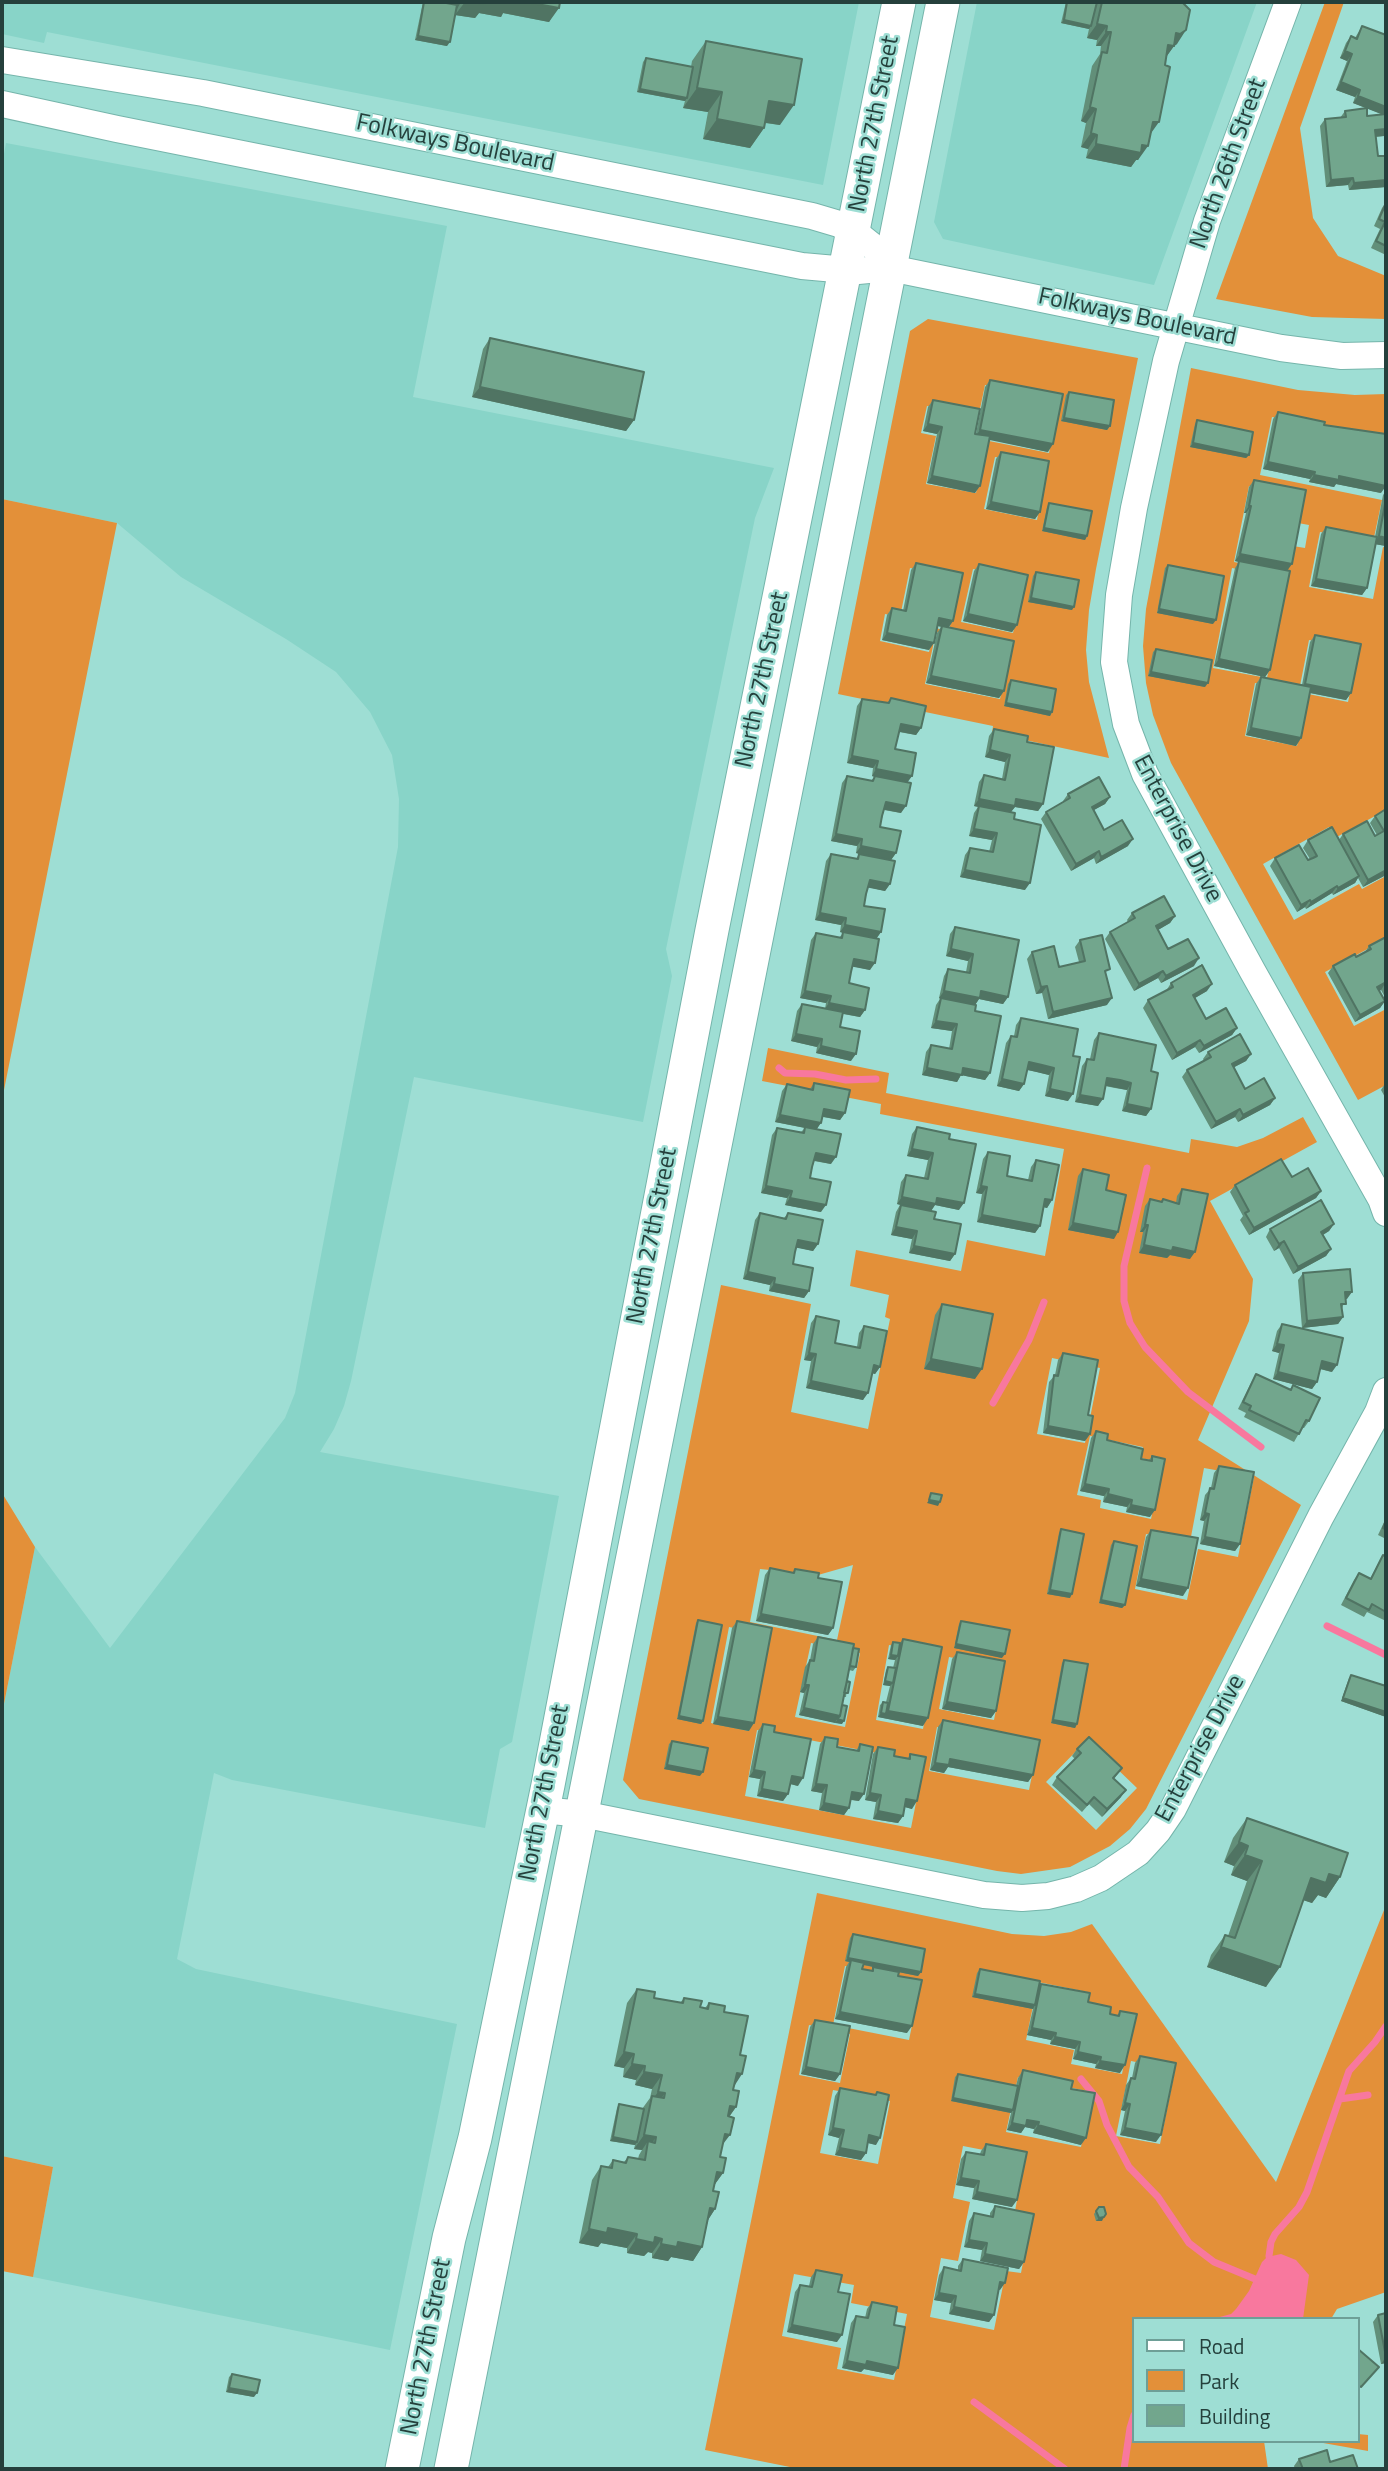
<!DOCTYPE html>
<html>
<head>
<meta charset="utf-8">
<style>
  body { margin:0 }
  #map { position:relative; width:1388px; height:2471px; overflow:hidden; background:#9eded4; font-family:"Titillium Web",sans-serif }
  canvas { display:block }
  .frame { position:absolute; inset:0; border:4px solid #25403c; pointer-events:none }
  .legend { position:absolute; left:1132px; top:2317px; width:228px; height:126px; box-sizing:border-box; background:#9eded4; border:2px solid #6e9f97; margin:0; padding:9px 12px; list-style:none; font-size:21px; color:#25403c }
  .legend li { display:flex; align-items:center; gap:14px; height:35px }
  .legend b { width:35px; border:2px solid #6e9f97 }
</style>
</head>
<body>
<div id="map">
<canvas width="1388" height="2471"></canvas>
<div class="frame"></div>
<ul class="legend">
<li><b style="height:9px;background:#fff"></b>Road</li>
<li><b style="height:19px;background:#e39039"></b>Park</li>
<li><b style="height:19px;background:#72a68d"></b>Building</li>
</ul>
</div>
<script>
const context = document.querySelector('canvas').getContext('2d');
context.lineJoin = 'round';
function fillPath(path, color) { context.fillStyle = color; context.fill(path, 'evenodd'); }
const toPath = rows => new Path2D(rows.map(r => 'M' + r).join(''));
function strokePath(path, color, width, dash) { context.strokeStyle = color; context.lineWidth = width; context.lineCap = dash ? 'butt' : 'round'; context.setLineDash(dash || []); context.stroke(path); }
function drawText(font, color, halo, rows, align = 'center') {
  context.font = font + ' "Titillium Web",sans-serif'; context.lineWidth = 5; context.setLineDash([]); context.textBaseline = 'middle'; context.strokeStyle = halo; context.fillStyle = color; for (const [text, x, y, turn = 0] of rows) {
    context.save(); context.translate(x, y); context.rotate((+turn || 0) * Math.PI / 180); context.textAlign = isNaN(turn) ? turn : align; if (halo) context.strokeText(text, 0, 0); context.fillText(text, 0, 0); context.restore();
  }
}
fillPath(toPath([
  [2,2,859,2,823,185,47,32,44,43,2,34],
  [977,2,1257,2,1154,285,943,239,934,222],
  [6,143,447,226,413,397,774,468,755,518,666,949,672,976,643,1122,414,1077,351,1381,344,1406,334,1429,320,1452,559,1496,512,1742,500,1749,485,1828,232,1780,214,1773,177,1959,196,1969,457,2024,390,2350,33,2277,53,2167,2,2156,2,1714,35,1547,110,1648,285,1418,295,1393,398,847,399,799,392,755,370,712,336,672,286,639,181,577,117,523,2,499,2,165]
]), '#88d4c8');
fillPath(toPath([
  [1325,2,1344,2,1300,128,1313,218,1338,256,1386,276,1386,319,1312,317,1216,299],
  [928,319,1138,358,1096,569,1089,610,1086,650,1089,682,1109,758,992,733,993,726,838,694,910,331],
  [985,385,1059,400,1049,453,974,438],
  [927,406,976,416,971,440,986,443,976,493,926,484,936,436,921,433],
  [995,457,1047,467,1037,520,984,509],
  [910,568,959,578,949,631,935,628,929,652,880,641,885,614,900,617],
  [973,569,1025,581,1013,633,961,622],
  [936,632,1011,647,1000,699,925,684],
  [1191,368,1298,390,1355,395,1386,394,1386,440,1272,417,1260,475,1382,500,1373,542,1320,532,1309,587,1373,599,1383,547,1386,548,1386,810,1335,838,1329,827,1263,864,1294,920,1359,884,1362,889,1386,876,1386,939,1325,972,1354,1026,1386,1009,1386,1085,1358,1100,1171,763,1153,715,1146,683,1143,646,1146,609],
  [1249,486,1303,496,1298,523,1309,525,1305,548,1293,546,1287,573,1234,562],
  [1232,568,1287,579,1267,678,1213,668],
  [1309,640,1359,650,1348,702,1308,694,1297,746,1245,736,1255,683,1299,691],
  [2,499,117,523,2,1100],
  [768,1048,889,1073,886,1093,1189,1153,1191,1139,1237,1147,1263,1138,1303,1117,1317,1142,1210,1201,1253,1279,1249,1321,1198,1440,1301,1505,1146,1809,1130,1829,1110,1846,1070,1867,1021,1874,997,1871,639,1799,623,1780,721,1285,811,1304,791,1412,868,1429,890,1319,885,1317,889,1295,850,1286,856,1250,961,1271,967,1240,1045,1256,1064,1149,880,1114,881,1104,762,1081],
  [1052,1358,1100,1368,1085,1443,1037,1434],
  [1090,1436,1143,1447,1141,1458,1163,1463,1151,1519,1100,1508,1101,1500,1077,1495],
  [1204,1468,1254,1477,1238,1557,1198,1549,1187,1600,1135,1589,1146,1534,1190,1542],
  [853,1565,837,1640,750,1622,760,1569,818,1575],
  [729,1627,768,1635,749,1731,711,1723],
  [811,1643,860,1653,845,1727,795,1717],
  [889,1645,937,1653,923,1729,876,1720],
  [949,1657,1004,1668,994,1720,939,1709],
  [937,1727,1038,1746,1029,1790,929,1771],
  [757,1730,924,1762,911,1828,745,1796],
  [1087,1740,1137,1788,1096,1830,1046,1782],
  [2,1493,35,1547,2,1714],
  [817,1893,1012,1934,1044,1936,1071,1932,1092,1924,1276,2182,1386,1905,1386,2292,1337,2309,1331,2319,1134,2319,1134,2441,1264,2441,1268,2469,800,2469,705,2450],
  [845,1966,921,1981,909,2040,833,2025],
  [1038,1982,1087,1992,1084,2009,1133,2019,1122,2074,1071,2064,1074,2050,1026,2040],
  [809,2025,850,2034,840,2083,799,2075],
  [1131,2061,1175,2070,1160,2144,1116,2136],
  [1018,2077,1092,2092,1081,2147,1006,2132],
  [833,2090,890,2101,878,2164,820,2153],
  [963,2146,1025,2158,1015,2211,1032,2215,1021,2273,1006,2271,994,2330,930,2317,941,2258,958,2261,970,2202,953,2198],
  [794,2274,854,2285,851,2303,907,2314,894,2380,837,2369,841,2348,782,2336],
  [2,2156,53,2167,33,2277,2,2271],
  [1358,2434,1368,2435,1368,2451,1312,2441,1358,2441]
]), '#e39039');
fillPath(toPath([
  [1281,2254,1296,2260,1309,2275,1303,2319,1212,2319,1231,2314,1236,2309,1249,2291,1262,2262,1267,2257]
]), '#f8789e');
strokePath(toPath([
  [779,1068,785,1073,815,1074,846,1080,876,1079],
  [1147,1168,1124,1266,1124,1301,1130,1323,1145,1347,1188,1392,1261,1447],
  [993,1403,1029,1340,1044,1302],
  [1327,1626,1386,1655],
  [1081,2079,1099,2101,1107,2125,1129,2167,1158,2197,1189,2243,1214,2262,1255,2279],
  [1340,2099,1368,2095],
  [1269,2256,1271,2242,1275,2234,1299,2207,1307,2192,1349,2071,1375,2042,1386,2026],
  [974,2402,1065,2469],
  [1124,2469,1130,2428,1134,2415]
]), '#f8789e', 7);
const minor = toPath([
  [1288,2,1207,221,1166,361,1134,508,1119,595,1114,662,1126,724,1145,774,1253,972,1381,1199,1386,1213],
  [2,60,203,93,812,216,839,224,861,237,876,249,890,268],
  [2,104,117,129,802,266,858,271,890,268,1281,348,1342,356,1386,355],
  [542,1810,582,1814,984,1895,1022,1898,1048,1896,1076,1889,1101,1878,1138,1853,1158,1831,1173,1809,1321,1516,1378,1412,1386,1391]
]);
const major = toPath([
  [402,2469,449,2238,475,2138,548,1785,712,930,899,2],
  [451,2469,943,2]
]);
strokePath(minor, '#75b5ab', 28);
strokePath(major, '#75b5ab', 35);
strokePath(minor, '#fff', 26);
strokePath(major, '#fff', 33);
fillPath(toPath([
  [423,2,560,2,549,22,503,13,501,17,479,13,475,18,455,15,447,46,415,40],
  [1066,2,1183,2,1177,44,1174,46,1166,57,1150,134,1138,160,1136,160,1131,167,1086,158,1088,149,1081,147,1086,123,1081,121,1092,66,1100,54,1101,46,1096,46,1097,40,1087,38,1089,29,1061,23],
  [1362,26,1386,35,1384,136,1376,137,1378,156,1386,156,1386,187,1349,190,1348,185,1326,187,1320,126,1325,119,1340,118,1345,111,1367,116,1382,114,1353,103,1355,97,1336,90,1347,61,1340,58,1346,43,1351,36,1355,38],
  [706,41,780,125,765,123,764,128,750,148,703,139,708,112,683,108,685,101,637,92,643,62,646,58,691,67,692,61],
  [1386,202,1386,255,1371,248,1380,229,1374,226,1382,208],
  [490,338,634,420,626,431,472,397,483,349],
  [990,380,1048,452,989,439,975,493,927,483,937,434,923,431,928,407,933,400,976,434,985,387],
  [1069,392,1110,426,1107,430,1061,421,1066,395],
  [1278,412,1324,425,1381,493,1336,484,1334,487,1309,482,1310,479,1263,469,1273,419],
  [1197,420,1249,455,1246,458,1190,447,1195,424],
  [1001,452,1040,512,1035,519,986,509,996,459],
  [1254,480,1287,571,1270,670,1265,677,1214,666,1235,568,1239,562,1235,561,1246,513,1244,513,1249,487],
  [1386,491,1386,546,1375,544,1367,588,1362,595,1311,586,1321,534,1326,527,1375,537,1383,495],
  [1049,503,1087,536,1085,540,1042,531,1047,507],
  [916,563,953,621,949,627,1004,691,999,698,926,683,937,633,941,627,937,626,929,650,882,640,887,615,892,608,903,611,911,570],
  [979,564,1017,625,1012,632,963,621,974,571],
  [1168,565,1213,624,1157,613,1165,568],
  [1036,572,1072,610,1028,602,1033,576],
  [1315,635,1351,693,1346,700,1310,693,1301,738,1296,746,1246,735,1256,684,1261,677,1302,685,1310,642],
  [1156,649,1205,687,1148,676,1153,652],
  [1011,680,1052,712,1050,716,1004,706,1008,684],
  [891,698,921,728,916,735,899,732,895,749,912,776,907,782,901,813,884,810,880,827,896,853,891,860,890,884,885,891,868,887,864,906,881,932,876,939,870,970,852,966,849,983,865,1010,860,1017,843,1014,840,1027,851,1061,816,1053,817,1047,791,1041,797,1011,802,1004,825,1009,826,1003,800,998,811,940,816,933,839,938,843,933,840,932,841,925,815,920,826,861,831,854,856,859,859,854,856,853,857,846,831,841,842,783,847,776,871,781,874,777,872,776,873,768,847,763,857,706,862,699,887,703],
  [994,729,1027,742,1043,804,1038,811,1015,807,1011,812,1014,819,1025,890,960,877,965,855,970,848,989,852,992,840,969,836,974,813,978,807,974,806,979,782,984,775,1002,779,1005,762,985,757,989,736],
  [1068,794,1110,797,1105,804,1093,810,1104,830,1128,846,1096,864,1094,858,1071,871,1041,819,1046,812,1063,802,1063,801],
  [1386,809,1386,875,1363,887,1358,878,1355,883,1333,895,1332,893,1306,909,1305,907,1297,912,1270,866,1275,858,1308,860,1310,859,1303,848,1308,840,1339,840,1343,834,1375,836,1377,835,1370,823,1375,816],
  [1132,913,1175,916,1170,923,1158,930,1168,949,1194,966,1161,983,1158,978,1134,991,1105,939,1110,932,1128,922,1127,920],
  [955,927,1008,997,1003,1004,979,999,975,1005,975,1011,990,1073,985,1080,961,1075,957,1082,922,1075,926,1052,931,1045,949,1049,952,1031,931,1028,936,1005,940,999,939,998,944,976,948,969,966,972,968,961,946,956,950,934],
  [1386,937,1386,999,1381,990,1379,991,1385,1001,1380,1008,1355,1022,1328,973,1333,966,1356,957,1365,952,1369,946],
  [1080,940,1106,975,1107,1005,1048,1019,1042,993,1036,994,1027,959,1032,952,1059,967,1079,962,1075,947],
  [1171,983,1207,991,1195,998,1206,1019,1237,1028,1232,1035,1199,1053,1195,1047,1172,1060,1143,1008,1148,1000,1166,991],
  [1021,1018,1073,1056,1068,1101,1045,1096,1049,1075,1037,1072,1027,1070,1024,1084,1019,1091,997,1086,1006,1043,1011,1036,1014,1036,1016,1025],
  [1099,1033,1151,1071,1151,1109,1146,1116,1122,1111,1127,1090,1115,1088,1105,1086,1098,1106,1075,1102,1082,1066,1087,1059,1090,1059,1094,1040],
  [1208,1052,1251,1054,1246,1061,1234,1067,1245,1089,1275,1098,1270,1105,1238,1122,1235,1117,1211,1129,1182,1077,1187,1070,1204,1061,1203,1059],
  [1386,1082,1386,1099,1381,1090],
  [814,1083,845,1113,840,1120,823,1117,817,1129,831,1164,814,1161,810,1178,821,1212,785,1205,787,1198,761,1193,772,1135,777,1128,801,1132,805,1128,775,1122,782,1091,787,1084,810,1089],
  [917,1127,949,1139,959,1210,935,1205,931,1211,955,1254,950,1261,909,1253,912,1239,891,1235,896,1212,900,1205,897,1204,901,1182,906,1175,924,1178,928,1160,907,1156,912,1134],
  [988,1152,1007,1176,1028,1180,1031,1167,1036,1160,1052,1200,1047,1208,1043,1207,1040,1226,1035,1233,977,1222,982,1194,976,1193,983,1159],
  [1083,1169,1106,1190,1114,1239,1068,1230,1078,1176],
  [1292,1177,1321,1191,1316,1198,1249,1235,1240,1220,1243,1216,1230,1192,1235,1185],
  [1182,1189,1190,1259,1170,1255,1167,1258,1139,1253,1143,1232,1140,1232,1145,1206,1150,1199,1161,1201,1163,1199,1176,1203,1177,1196],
  [760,1213,784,1218,788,1213,818,1244,813,1251,796,1247,793,1264,809,1291,804,1298,769,1291,770,1285,743,1279,755,1220],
  [1334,1224,1329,1231,1323,1235,1331,1249,1326,1256,1293,1274,1279,1248,1274,1251,1266,1237,1270,1229],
  [1303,1273,1347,1299,1345,1299,1342,1309,1343,1317,1338,1324,1302,1328,1298,1280],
  [942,1304,975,1379,924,1369,935,1315],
  [816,1316,835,1343,857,1347,859,1333,864,1326,880,1367,875,1374,872,1373,863,1400,806,1388,811,1361,804,1360,811,1323],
  [1282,1324,1332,1372,1320,1369,1317,1382,1312,1389,1273,1379,1279,1353,1272,1351,1277,1331],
  [1063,1353,1088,1415,1090,1434,1085,1441,1043,1433,1049,1382,1055,1375,1058,1360],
  [1256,1374,1290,1390,1293,1385,1309,1421,1304,1428,1302,1428,1294,1442,1244,1417,1246,1413,1238,1409,1252,1381],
  [1096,1431,1107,1440,1141,1459,1149,1460,1152,1456,1150,1517,1126,1512,1127,1507,1103,1502,1104,1496,1080,1491,1091,1438],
  [1219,1466,1240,1544,1235,1551,1200,1544,1204,1521,1200,1520,1205,1495,1211,1488,1214,1473],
  [1386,1518,1386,1539,1378,1535],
  [1061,1529,1070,1598,1047,1594,1059,1533],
  [1151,1530,1183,1596,1136,1586,1146,1537],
  [1114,1541,1125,1605,1122,1608,1099,1603,1111,1545],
  [1386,1551,1386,1621,1367,1612,1364,1617,1341,1605,1354,1580,1359,1573,1370,1579,1379,1562],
  [770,1568,793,1573,795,1569,833,1628,828,1635,756,1621,765,1575],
  [698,1620,703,1721,701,1724,677,1719,696,1623],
  [737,1621,749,1731,713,1724,732,1628],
  [961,1621,1002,1658,954,1648,959,1624],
  [818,1637,853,1648,856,1667,853,1671,849,1670,846,1697,844,1697,842,1705,842,1724,799,1715,804,1693,800,1692,805,1667,810,1660,813,1644],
  [903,1639,923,1726,878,1717,880,1705,883,1702,886,1702,890,1686,883,1685,886,1670,888,1667,893,1668,895,1660,888,1659,891,1645,893,1642,900,1643],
  [957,1652,996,1711,991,1718,942,1709,952,1659],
  [1064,1660,1077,1724,1075,1728,1051,1723,1062,1663],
  [1351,1675,1386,1686,1386,1717,1341,1701,1349,1678],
  [943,1720,1033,1775,1028,1782,948,1767,944,1773,930,1770,938,1727],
  [763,1724,798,1786,790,1784,788,1794,783,1801,757,1796,760,1779,749,1777,758,1731],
  [825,1737,837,1747,856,1751,860,1744,859,1801,851,1800,849,1808,844,1815,819,1810,822,1793,811,1791,820,1744],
  [672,1741,700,1776,664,1769,669,1744],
  [878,1747,894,1756,908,1758,910,1754,912,1809,905,1807,903,1816,898,1823,873,1819,876,1802,865,1800,873,1754],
  [1077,1749,1122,1768,1114,1779,1121,1797,1102,1817,1089,1804,1082,1812,1052,1785,1057,1777,1075,1759,1072,1756],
  [1247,1818,1340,1877,1326,1898,1318,1895,1312,1903,1303,1900,1266,1987,1207,1967,1211,1955,1225,1935,1228,1936,1247,1881,1231,1875,1234,1866,1224,1862,1233,1838],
  [853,1934,921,1972,918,1976,863,1965,862,1969,871,1971,873,1967,898,1976,907,2033,835,2019,846,1967,849,1962,845,1961,850,1938],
  [980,1969,1039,1988,1041,1984,1088,2002,1110,2014,1117,2016,1120,2011,1120,2073,1095,2068,1096,2064,1073,2059,1075,2049,1050,2044,1051,2040,1027,2035,1033,2009,972,1997,977,1973],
  [637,1989,654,1998,680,2003,684,1998,700,2007,705,2008,709,2003,724,2012,734,2085,733,2090,736,2107,729,2117,722,2146,720,2157,723,2173,714,2185,713,2191,715,2209,708,2220,702,2247,693,2261,671,2257,668,2261,652,2258,652,2253,648,2252,644,2256,627,2253,627,2248,601,2243,598,2247,579,2243,592,2180,601,2166,608,2167,613,2160,624,2162,628,2157,638,2159,639,2155,642,2150,634,2149,635,2145,610,2141,617,2108,619,2104,642,2109,650,2098,652,2089,635,2085,636,2080,623,2077,624,2068,614,2066,627,2003],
  [815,2020,840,2074,835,2081,801,2074,810,2027],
  [1140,2056,1156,2142,1120,2135,1125,2111,1121,2110,1126,2085,1131,2078,1132,2078,1135,2063],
  [1023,2070,1071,2089,1081,2145,1033,2133,1034,2129,1025,2127,1021,2133,1007,2130,1011,2113,951,2101,955,2077,958,2074,1016,2086,1018,2078],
  [840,2088,875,2095,877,2092,876,2145,868,2143,866,2153,861,2160,835,2155,839,2138,828,2135,835,2096],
  [986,2144,1012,2207,972,2199,974,2188,956,2185,961,2159,966,2152,980,2154,981,2151],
  [995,2206,1024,2262,1019,2269,980,2261,982,2250,964,2247,969,2221,974,2213,990,2216,990,2213],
  [1099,2207,1102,2221,1096,2221,1094,2214],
  [963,2259,1000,2290,998,2289,994,2315,989,2322,949,2314,951,2303,934,2300,939,2275,944,2267,958,2270,958,2266],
  [816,2270,838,2292,837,2342,787,2332,795,2292,800,2285,809,2286,811,2277],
  [872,2302,894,2325,893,2375,864,2369,861,2372,842,2368,851,2323,856,2316,865,2318,867,2309],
  [1386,2313,1386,2363,1381,2364,1373,2322,1378,2315],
  [232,2374,254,2397,226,2392,229,2377],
  [1299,2459,1330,2462,1358,2469,1295,2469,1294,2466]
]), '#628f79');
fillPath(toPath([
  [426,2,461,2,457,9],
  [465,2,526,2,559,8,549,22,503,13,501,17,479,13,475,18,455,15],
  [1064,20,1091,26,1089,29,1061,23],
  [1097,24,1107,26,1097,40,1087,38],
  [1186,30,1177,44,1174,46,1164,60,1159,59,1176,33],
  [1106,32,1111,32,1101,46,1096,46],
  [418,36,450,42,447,46,415,40],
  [1345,51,1352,54,1347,61,1340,58],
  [1341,82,1360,90,1355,97,1336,90],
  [697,88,722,92,708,112,683,108],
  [640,89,687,98,685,101,637,92],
  [1358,96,1386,107,1386,116,1353,103],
  [769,101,794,105,780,125,755,121],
  [1090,107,1096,109,1086,123,1081,121],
  [717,119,764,128,750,148,703,139],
  [1153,122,1159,122,1149,136],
  [1386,129,1386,133,1384,136,1370,137,1375,130],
  [1091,133,1097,135,1088,149,1081,147],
  [1096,144,1142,145,1148,146,1138,160,1136,160,1131,167,1086,158],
  [1353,178,1348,185,1326,187,1331,180],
  [1386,180,1386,187,1349,190,1354,183],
  [480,387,634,420,626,431,472,397],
  [1064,418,1110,426,1107,430,1061,421],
  [928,424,942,427,937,434,923,431],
  [980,430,1053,444,1048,452,975,437],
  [1193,443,1249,455,1246,458,1190,447],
  [1268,462,1315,472,1310,479,1263,469],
  [1314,475,1339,476,1386,486,1381,493,1336,484,1334,487,1309,482],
  [932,476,980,486,975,493,927,483],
  [991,502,1040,512,1035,519,986,509],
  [1249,506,1251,506,1246,513,1244,513],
  [1044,528,1087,536,1085,540,1042,531],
  [1379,536,1386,538,1386,546,1374,544],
  [1240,554,1292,564,1287,571,1235,561],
  [1316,579,1367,588,1362,595,1311,586],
  [1031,598,1074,607,1072,610,1028,602],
  [1159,609,1216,620,1213,624,1157,613],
  [968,614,1017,625,1012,632,963,621],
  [939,618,953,621,948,628,934,625],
  [887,633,934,643,929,650,882,640],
  [1219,659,1270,670,1265,677,1214,666],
  [1151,672,1208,683,1205,687,1148,676],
  [931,676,1004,691,999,698,926,683],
  [1305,684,1351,693,1346,700,1300,691],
  [1006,703,1052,712,1050,716,1004,706],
  [901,724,921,728,916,735,896,731],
  [1251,728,1301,738,1296,746,1246,735],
  [990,750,1010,755,1005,762,985,757],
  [852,756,878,761,873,768,847,763],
  [876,769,912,776,907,783,872,776],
  [1110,797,1105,804,1087,814,1092,807],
  [979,799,1016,799,1043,804,1038,811,1015,807,1010,813,974,806],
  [886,802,906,806,901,813,881,809],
  [974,829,997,833,992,840,969,836],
  [836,834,862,839,857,846,831,841],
  [1133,839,1128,846,1096,864,1101,857],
  [861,846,896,853,891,860,856,853],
  [1099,851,1094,858,1071,871,1076,864],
  [965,870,1030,883,1025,890,960,877],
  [1386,870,1386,875,1363,887,1368,880],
  [1359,876,1355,883,1333,895,1338,888],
  [870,880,890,884,885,891,865,887],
  [1337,886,1332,893,1306,909,1311,902],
  [1310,900,1305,907,1297,912,1301,905],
  [820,913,846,918,841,925,815,920],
  [1175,916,1170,923,1151,934,1156,926],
  [845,925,881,932,876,939,840,932],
  [951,949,973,954,968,961,946,956],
  [1199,958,1194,966,1161,983,1166,976],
  [854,959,875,963,870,970,849,966],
  [1163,971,1158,978,1134,991,1139,984],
  [1386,982,1381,990,1372,994,1377,987],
  [1212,984,1207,991,1188,1002,1193,995],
  [1047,986,1042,993,1036,994,1041,987],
  [805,991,831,996,826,1003,800,998],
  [944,991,981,991,1008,997,1003,1004,979,999,975,1005,939,998],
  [1112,998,1107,1005,1048,1019,1053,1012],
  [1385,1001,1380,1008,1355,1022,1360,1015],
  [829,1003,865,1010,860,1017,824,1010],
  [936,1021,957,1024,952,1031,931,1028],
  [1237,1028,1232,1035,1199,1053,1204,1046],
  [796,1034,822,1039,817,1047,791,1041],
  [1200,1040,1195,1047,1172,1060,1177,1053],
  [821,1046,856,1054,851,1061,816,1053],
  [1251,1054,1246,1061,1227,1071,1232,1064],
  [1029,1062,1054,1068,1049,1075,1024,1069],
  [927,1068,963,1068,990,1073,985,1080,961,1075,957,1082,922,1075],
  [1107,1078,1131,1083,1127,1090,1102,1085],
  [1002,1079,1024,1084,1019,1091,997,1086],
  [1050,1089,1073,1094,1068,1101,1045,1096],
  [1080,1095,1103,1099,1098,1106,1075,1102],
  [1275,1098,1270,1105,1238,1122,1243,1115],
  [1127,1104,1151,1109,1146,1116,1122,1111],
  [824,1109,845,1113,840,1120,819,1116],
  [1240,1109,1235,1117,1211,1129,1216,1122],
  [780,1115,821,1123,816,1130,775,1122],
  [912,1149,933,1153,928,1160,907,1156],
  [816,1153,836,1157,831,1164,811,1160],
  [766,1186,792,1191,787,1198,761,1193],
  [981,1186,987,1187,982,1194,976,1193],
  [1321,1191,1316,1198,1249,1235,1254,1228],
  [902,1197,937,1198,964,1203,959,1210,935,1205,931,1211,897,1204],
  [790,1198,826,1205,821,1212,785,1205],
  [1045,1199,1052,1200,1047,1208,1040,1206],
  [982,1215,1040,1226,1035,1233,977,1222],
  [1073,1223,1118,1232,1114,1239,1068,1230],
  [1334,1224,1329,1231,1316,1239,1321,1232],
  [1145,1225,1148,1225,1143,1232,1140,1232],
  [896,1227,917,1231,912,1239,891,1235],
  [798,1240,818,1244,813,1251,793,1247],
  [1284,1241,1279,1248,1274,1251,1279,1244],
  [1144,1245,1173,1247,1195,1252,1190,1259,1170,1255,1167,1258,1139,1253],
  [914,1246,955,1254,950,1261,909,1253],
  [1331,1249,1326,1256,1293,1274,1298,1267],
  [748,1272,775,1278,770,1285,743,1279],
  [774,1284,809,1291,804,1298,769,1291],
  [1345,1292,1352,1292,1347,1299,1340,1300],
  [1343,1317,1338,1324,1302,1328,1307,1321],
  [1277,1344,1284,1345,1279,1353,1272,1351],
  [809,1353,816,1354,811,1361,804,1360],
  [931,1359,982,1369,975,1379,924,1369],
  [1322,1361,1337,1365,1332,1372,1317,1368],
  [874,1365,880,1367,875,1374,869,1372],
  [1278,1372,1317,1382,1312,1389,1273,1379],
  [811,1381,868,1393,863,1400,806,1388],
  [1048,1426,1090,1434,1085,1441,1043,1433],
  [1085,1484,1109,1489,1104,1496,1080,1491],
  [1108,1494,1132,1500,1127,1507,1103,1502],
  [929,1500,940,1502,938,1506,927,1503],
  [1131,1505,1155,1510,1150,1517,1126,1512],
  [1205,1513,1209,1514,1204,1521,1200,1520],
  [1205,1537,1240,1544,1235,1551,1200,1544],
  [1141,1579,1188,1588,1183,1596,1136,1586],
  [1050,1590,1072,1594,1070,1598,1047,1594],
  [1101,1600,1125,1605,1122,1608,1099,1603],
  [761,1614,833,1628,828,1635,756,1621],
  [956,1644,1005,1654,1002,1658,954,1648],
  [891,1655,898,1656,895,1660,888,1659],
  [885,1681,893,1683,890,1686,883,1685],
  [805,1685,809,1685,804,1693,800,1692],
  [1343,1698,1386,1712,1386,1717,1341,1701],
  [947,1702,996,1711,991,1718,942,1709],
  [804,1708,840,1716,835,1723,799,1715],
  [888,1711,928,1718,923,1726,878,1717,881,1713,886,1714],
  [679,1716,703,1721,701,1724,677,1719],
  [718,1717,754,1723,749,1731,713,1724],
  [837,1719,844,1721,842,1724,835,1723],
  [1053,1720,1077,1724,1075,1728,1051,1723],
  [950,1759,1033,1775,1028,1782,948,1767,944,1773,930,1770,935,1763],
  [667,1765,703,1772,700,1776,664,1769],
  [754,1770,765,1772,760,1779,749,1777],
  [792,1776,803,1778,798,1786,787,1783],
  [816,1784,827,1785,822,1793,811,1791],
  [762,1789,788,1794,783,1801,757,1796],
  [1126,1790,1121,1797,1102,1817,1107,1809],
  [852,1792,864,1794,859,1801,847,1799],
  [870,1793,881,1795,876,1802,865,1800],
  [906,1799,917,1801,912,1809,901,1806],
  [824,1803,849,1808,844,1815,819,1810],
  [878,1811,903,1816,898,1823,873,1819],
  [1239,1842,1248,1846,1234,1866,1224,1862],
  [1245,1855,1262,1861,1247,1881,1231,1875],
  [1329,1874,1340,1877,1326,1898,1318,1895,1312,1903,1297,1898,1311,1878],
  [1221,1947,1280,1967,1266,1987,1207,1967],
  [848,1958,921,1972,918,1976,845,1961],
  [975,1994,1035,2005,1033,2009,972,1997],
  [840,2012,912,2026,907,2033,835,2019],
  [1032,2028,1056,2033,1051,2040,1027,2035],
  [1055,2037,1080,2042,1075,2049,1050,2044],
  [624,2052,634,2054,624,2068,614,2066],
  [1078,2052,1101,2057,1096,2064,1073,2059],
  [1100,2061,1125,2065,1120,2073,1095,2068],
  [632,2064,645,2066,636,2080,623,2077],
  [806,2067,840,2074,835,2081,801,2074],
  [644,2072,662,2075,652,2089,635,2085],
  [737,2073,742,2074,733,2088],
  [658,2092,665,2093,655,2107,650,2103],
  [953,2098,1013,2110,1011,2113,951,2101],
  [1125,2103,1130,2104,1125,2111,1121,2110],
  [730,2106,736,2107,726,2121],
  [1027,2120,1039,2122,1034,2129,1025,2127,1021,2133,1007,2130,1012,2123],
  [1038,2125,1086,2138,1081,2145,1033,2133],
  [833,2128,844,2130,839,2138,828,2135],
  [1125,2128,1161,2135,1156,2142,1120,2135],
  [725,2134,730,2135,720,2148],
  [644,2135,656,2137,647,2151,648,2141,642,2150,634,2149],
  [869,2135,880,2138,876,2145,864,2142],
  [613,2137,637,2142,635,2145,610,2141],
  [840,2148,866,2153,861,2160,835,2155],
  [717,2172,723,2173,713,2187],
  [961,2178,979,2181,974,2188,956,2185],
  [977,2192,1017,2200,1012,2207,972,2199],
  [710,2208,715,2209,706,2223],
  [1104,2217,1102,2221,1096,2221,1099,2218],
  [608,2228,637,2234,627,2248,601,2243,598,2247,579,2243,589,2229],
  [655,2237,662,2239,652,2253,648,2252,644,2256,627,2253,636,2239],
  [969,2240,987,2243,982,2250,964,2247],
  [678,2242,702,2247,693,2261,671,2257,668,2261,652,2258,661,2244],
  [985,2254,1024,2262,1019,2269,980,2261],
  [1000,2282,1005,2283,1000,2290,995,2289],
  [939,2293,956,2296,951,2303,934,2300],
  [954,2307,994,2315,989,2322,949,2314],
  [792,2325,842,2335,837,2342,787,2332],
  [1386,2357,1386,2363,1381,2364],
  [847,2361,867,2361,898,2368,893,2375,864,2369,861,2372,842,2368],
  [229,2388,257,2393,254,2397,226,2392]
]), '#507463');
const building = toPath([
  [424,2,441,2,457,5,450,42,418,36,424,2],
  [470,2,485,2,485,4,470,2],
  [526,2,560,2,559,8,526,2],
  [1067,2,1097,2,1091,26,1064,20,1067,2],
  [1102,2,1183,2,1183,3,1190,10,1186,30,1180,34,1176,33,1174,46,1168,45,1165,65,1170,67,1159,122,1153,122,1148,146,1142,145,1141,153,1096,144,1097,135,1091,133,1096,109,1090,107,1102,52,1107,53,1111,32,1106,32,1107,26,1097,24,1102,2],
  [1362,26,1386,35,1386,107,1358,96,1360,90,1341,82,1352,54,1345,51,1351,36,1357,39,1362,26],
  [706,41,802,59,794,105,769,101,764,128,717,119,722,92,697,88,706,41],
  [646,58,693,67,687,98,640,89,646,58],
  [1367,108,1367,116,1386,114,1386,129,1375,130,1378,156,1386,156,1386,180,1354,183,1353,178,1331,180,1325,119,1346,117,1345,111,1367,108],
  [1386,203,1386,246,1376,241,1385,222,1379,219,1386,203],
  [490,338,644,372,634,420,480,387,490,338],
  [990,380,1063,394,1053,444,980,430,990,380],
  [1069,392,1114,400,1110,426,1064,418,1069,392],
  [933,400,980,409,975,434,990,436,980,486,932,476,942,427,928,424,933,400],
  [1278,412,1325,422,1324,425,1386,434,1386,486,1339,476,1339,480,1314,475,1315,472,1268,462,1278,412],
  [1197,420,1253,432,1249,455,1193,443,1197,420],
  [1001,452,1049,461,1040,512,991,502,1001,452],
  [1254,480,1306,490,1292,564,1240,554,1251,506,1249,506,1254,480],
  [1386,499,1386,538,1379,536,1386,499],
  [1049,503,1092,511,1087,536,1044,528,1049,503],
  [1326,527,1377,537,1367,588,1316,579,1326,527],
  [1239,561,1290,571,1270,670,1219,659,1239,561],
  [916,563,963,573,953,621,939,618,934,643,887,633,892,608,906,611,916,563],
  [979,564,1028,575,1017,625,968,614,979,564],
  [1168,565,1224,576,1216,620,1159,609,1168,565],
  [1036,572,1079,580,1074,607,1031,598,1036,572],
  [942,626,1014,641,1004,691,931,676,942,626],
  [1315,635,1361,644,1351,693,1305,684,1315,635],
  [1156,649,1212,660,1208,683,1151,672,1156,649],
  [1261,677,1311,687,1301,738,1251,728,1261,677],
  [1011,680,1056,689,1052,712,1006,703,1011,680],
  [891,698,926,706,921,728,901,724,895,749,916,753,912,776,876,769,878,761,852,756,862,699,889,703,891,698],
  [994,729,1028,736,1027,742,1054,747,1043,804,1016,799,1015,806,979,799,984,775,1005,780,1010,755,990,750,994,729],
  [847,776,873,781,875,776,911,783,906,806,886,802,882,816,880,827,901,831,896,853,861,846,862,839,836,834,847,776],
  [1099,777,1110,797,1092,807,1104,830,1122,820,1133,839,1101,857,1099,851,1076,864,1046,812,1070,798,1068,794,1099,777],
  [979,806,1015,813,1014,819,1041,825,1030,883,965,870,970,848,993,852,997,833,974,829,979,806],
  [1386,809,1386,870,1368,880,1343,834,1367,821,1375,836,1384,831,1375,816,1386,809],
  [1332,827,1359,876,1338,888,1337,886,1311,902,1310,900,1301,905,1275,858,1299,845,1308,860,1313,858,1317,856,1308,840,1332,827],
  [831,854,858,859,859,854,895,861,890,884,870,880,866,894,864,906,885,909,881,932,845,925,846,918,820,913,831,854],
  [1164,896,1175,916,1156,926,1168,949,1188,939,1199,958,1166,976,1163,971,1139,984,1110,932,1135,918,1132,913,1164,896],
  [955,927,1019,940,1008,997,981,991,980,998,944,991,948,969,970,973,973,954,951,949,955,927],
  [843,932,879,939,875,963,854,959,851,972,849,983,869,988,865,1010,829,1003,831,996,805,991,816,933,842,938,843,932],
  [1102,935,1110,969,1105,971,1112,998,1053,1012,1047,986,1041,987,1032,952,1054,946,1059,967,1085,961,1080,940,1102,935],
  [1386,937,1386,982,1377,987,1385,1001,1360,1015,1333,966,1355,954,1356,957,1371,949,1369,946,1386,937],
  [1202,965,1212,984,1193,995,1206,1019,1226,1008,1237,1028,1204,1046,1200,1040,1177,1053,1148,1000,1173,987,1171,983,1202,965],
  [941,998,976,1005,975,1011,1001,1016,990,1073,963,1068,962,1075,927,1068,931,1045,952,1049,957,1024,936,1021,941,998],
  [802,1004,843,1012,840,1027,860,1031,856,1054,821,1046,822,1039,796,1034,802,1004],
  [1021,1018,1078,1029,1073,1056,1080,1057,1073,1094,1050,1089,1054,1068,1042,1065,1029,1062,1024,1084,1002,1079,1011,1036,1017,1037,1021,1018],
  [1099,1033,1156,1045,1151,1071,1158,1073,1151,1109,1127,1104,1131,1083,1120,1080,1107,1078,1103,1099,1080,1095,1087,1059,1094,1060,1099,1033],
  [1240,1034,1251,1054,1232,1064,1245,1089,1264,1078,1275,1098,1243,1115,1240,1109,1216,1122,1187,1070,1211,1057,1208,1052,1240,1034],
  [814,1083,850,1090,845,1113,824,1109,821,1123,780,1115,787,1084,813,1090,814,1083],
  [805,1127,841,1134,836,1157,816,1153,812,1167,810,1178,831,1182,826,1205,790,1198,792,1191,766,1186,777,1128,804,1133,805,1127],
  [917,1127,950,1134,949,1139,976,1144,964,1203,937,1198,936,1204,902,1197,906,1175,928,1179,933,1153,912,1149,917,1127],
  [988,1152,1010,1156,1007,1176,1032,1181,1036,1160,1059,1165,1052,1200,1045,1199,1040,1226,982,1215,987,1187,981,1186,988,1152],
  [1281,1159,1292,1177,1308,1168,1321,1191,1254,1228,1245,1213,1249,1211,1235,1185,1281,1159],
  [1083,1169,1109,1175,1106,1190,1126,1195,1118,1232,1073,1223,1083,1169],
  [1182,1189,1208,1194,1195,1252,1173,1247,1172,1251,1144,1245,1148,1225,1145,1225,1150,1199,1162,1202,1163,1199,1179,1204,1182,1189],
  [1321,1200,1334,1224,1321,1232,1331,1249,1298,1267,1284,1241,1279,1244,1270,1229,1321,1200],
  [901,1205,936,1212,934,1219,961,1224,955,1254,914,1246,917,1231,896,1227,901,1205],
  [760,1213,786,1219,788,1213,823,1220,818,1244,798,1240,795,1252,793,1264,813,1268,809,1291,774,1284,775,1278,748,1272,760,1213],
  [1350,1269,1352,1292,1345,1292,1346,1304,1341,1304,1343,1317,1307,1321,1303,1273,1350,1269],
  [942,1304,993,1314,982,1369,931,1359,942,1304],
  [816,1316,839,1321,835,1343,860,1348,864,1326,887,1331,880,1367,874,1365,868,1393,811,1381,816,1354,809,1353,816,1316],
  [1282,1324,1343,1338,1337,1365,1322,1361,1317,1382,1278,1372,1284,1345,1277,1344,1282,1324],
  [1063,1353,1098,1360,1088,1415,1093,1416,1090,1434,1048,1426,1054,1375,1058,1376,1063,1353],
  [1256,1374,1291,1390,1293,1385,1320,1398,1309,1421,1306,1420,1299,1434,1249,1410,1251,1406,1243,1402,1256,1374],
  [1096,1431,1108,1434,1107,1440,1143,1449,1141,1459,1152,1461,1152,1456,1165,1459,1155,1510,1131,1505,1132,1500,1108,1494,1109,1489,1085,1484,1096,1431],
  [1219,1466,1254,1472,1240,1544,1205,1537,1209,1514,1205,1513,1210,1488,1214,1489,1219,1466],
  [931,1493,942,1495,940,1502,929,1500,931,1493],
  [1386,1520,1386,1530,1383,1528,1386,1520],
  [1061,1529,1084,1534,1072,1594,1050,1590,1061,1529],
  [1151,1530,1198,1538,1188,1588,1141,1579,1151,1530],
  [1114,1541,1137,1546,1125,1605,1101,1600,1114,1541],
  [1383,1555,1386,1557,1386,1612,1372,1604,1369,1610,1346,1598,1359,1573,1371,1579,1383,1555],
  [770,1568,794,1573,795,1569,819,1573,818,1578,842,1582,833,1628,761,1614,770,1568],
  [698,1620,722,1625,703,1721,679,1716,698,1620],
  [737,1621,772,1628,754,1723,718,1717,737,1621],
  [961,1621,1010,1630,1005,1654,956,1644,961,1621],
  [818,1637,854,1644,840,1716,804,1708,809,1685,805,1685,810,1660,814,1661,818,1637],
  [903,1639,942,1647,928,1718,888,1711,903,1639],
  [893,1642,900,1643,898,1656,891,1655,893,1642],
  [853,1648,859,1649,856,1667,850,1666,853,1648],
  [957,1652,1005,1661,996,1711,947,1702,957,1652],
  [1064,1660,1088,1664,1077,1724,1053,1720,1064,1660],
  [888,1667,896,1668,893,1683,885,1681,888,1667],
  [1351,1675,1386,1686,1386,1712,1343,1698,1351,1675],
  [847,1681,850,1682,848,1693,844,1693,847,1681],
  [883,1702,888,1703,886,1714,881,1713,883,1702],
  [842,1705,847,1706,844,1721,837,1719,840,1716,842,1705],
  [943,1720,1040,1740,1033,1775,950,1759,949,1765,935,1763,943,1720],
  [763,1724,775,1726,774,1732,811,1739,803,1778,792,1776,788,1794,762,1789,765,1772,754,1770,763,1724],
  [825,1737,838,1739,837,1747,859,1751,860,1744,873,1747,864,1794,852,1792,849,1808,824,1803,827,1785,816,1784,825,1737],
  [1089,1737,1122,1768,1113,1778,1126,1790,1107,1809,1094,1797,1087,1805,1057,1777,1081,1753,1077,1749,1089,1737],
  [672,1741,708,1748,703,1772,667,1765,672,1741],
  [878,1747,895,1750,894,1756,910,1759,910,1754,926,1757,917,1801,906,1799,903,1816,878,1811,881,1795,870,1793,878,1747],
  [1247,1818,1348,1853,1340,1877,1329,1874,1326,1883,1311,1878,1280,1967,1221,1947,1225,1935,1235,1938,1262,1861,1245,1855,1248,1846,1239,1842,1247,1818],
  [853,1934,925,1949,921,1972,848,1958,853,1934],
  [851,1960,864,1963,862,1969,873,1971,873,1967,899,1972,898,1976,922,1980,912,2026,840,2012,851,1960],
  [980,1969,1040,1981,1035,2005,975,1994,980,1969],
  [1041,1984,1090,1993,1088,2002,1111,2007,1110,2014,1119,2016,1120,2011,1137,2014,1125,2065,1100,2061,1101,2057,1078,2052,1080,2042,1055,2037,1056,2033,1032,2028,1041,1984],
  [637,1989,655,1992,654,1998,683,2003,684,1998,702,2001,700,2007,708,2009,709,2003,725,2006,724,2012,748,2016,740,2055,746,2056,742,2074,737,2073,733,2090,739,2091,736,2107,730,2106,728,2116,734,2118,730,2135,725,2134,720,2157,726,2158,723,2173,717,2172,713,2191,719,2192,715,2209,710,2208,702,2247,678,2242,677,2247,661,2244,662,2239,655,2237,654,2243,636,2239,637,2234,608,2228,607,2233,589,2229,601,2166,612,2168,613,2160,626,2163,628,2157,645,2160,648,2141,655,2143,656,2137,644,2135,652,2096,664,2098,665,2093,658,2092,662,2075,644,2072,645,2066,632,2064,634,2054,624,2052,637,1989],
  [815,2020,850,2026,840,2074,806,2067,815,2020],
  [1140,2056,1176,2063,1161,2135,1125,2128,1130,2104,1125,2103,1131,2078,1135,2079,1140,2056],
  [1023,2070,1073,2081,1071,2089,1095,2093,1086,2138,1038,2125,1039,2122,1027,2120,1026,2126,1012,2123,1023,2070],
  [958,2074,1018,2086,1013,2110,953,2098,958,2074],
  [840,2088,876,2095,877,2092,889,2095,880,2138,869,2135,866,2153,840,2148,844,2130,833,2128,840,2088],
  [619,2104,644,2109,637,2142,613,2137,619,2104],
  [986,2144,1027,2152,1017,2200,977,2192,979,2181,961,2178,966,2152,984,2155,986,2144],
  [995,2206,1034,2214,1024,2262,985,2254,987,2243,969,2240,974,2213,993,2217,995,2206],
  [1099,2207,1104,2207,1106,2214,1104,2217,1099,2218,1096,2211,1099,2207],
  [963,2259,1008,2268,1005,2283,1000,2282,994,2315,954,2307,956,2296,939,2293,944,2267,961,2271,963,2259],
  [816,2270,842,2275,838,2292,850,2294,842,2335,792,2325,800,2285,812,2287,816,2270],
  [872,2302,897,2307,894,2325,905,2327,898,2368,867,2361,866,2365,847,2361,856,2316,868,2318,872,2302],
  [1386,2313,1386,2357,1378,2315,1386,2313],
  [1358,2349,1379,2367,1361,2387,1358,2385,1358,2349],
  [232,2374,260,2380,257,2393,229,2388,232,2374],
  [1327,2450,1330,2462,1353,2455,1358,2469,1303,2469,1299,2459,1327,2450]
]);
fillPath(building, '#72a68d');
strokePath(building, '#507463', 2);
drawText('24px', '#25403c', '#9eded4', [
  ["North 27th Street",875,124,-79],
  ["Folkways Boulevard",455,144,12],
  ["North 26th Street",1229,164,-70],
  ["Folkways Boulevard",1137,318,12],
  ["North 27th Street",763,680,-78],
  ["Enterprise Drive",1177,829,62],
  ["North 27th Street",653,1236,-79],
  ["Enterprise Drive",1201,1749,-62],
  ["North 27th Street",545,1793,-79],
  ["North 27th Street",427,2347,-79]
]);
</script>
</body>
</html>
